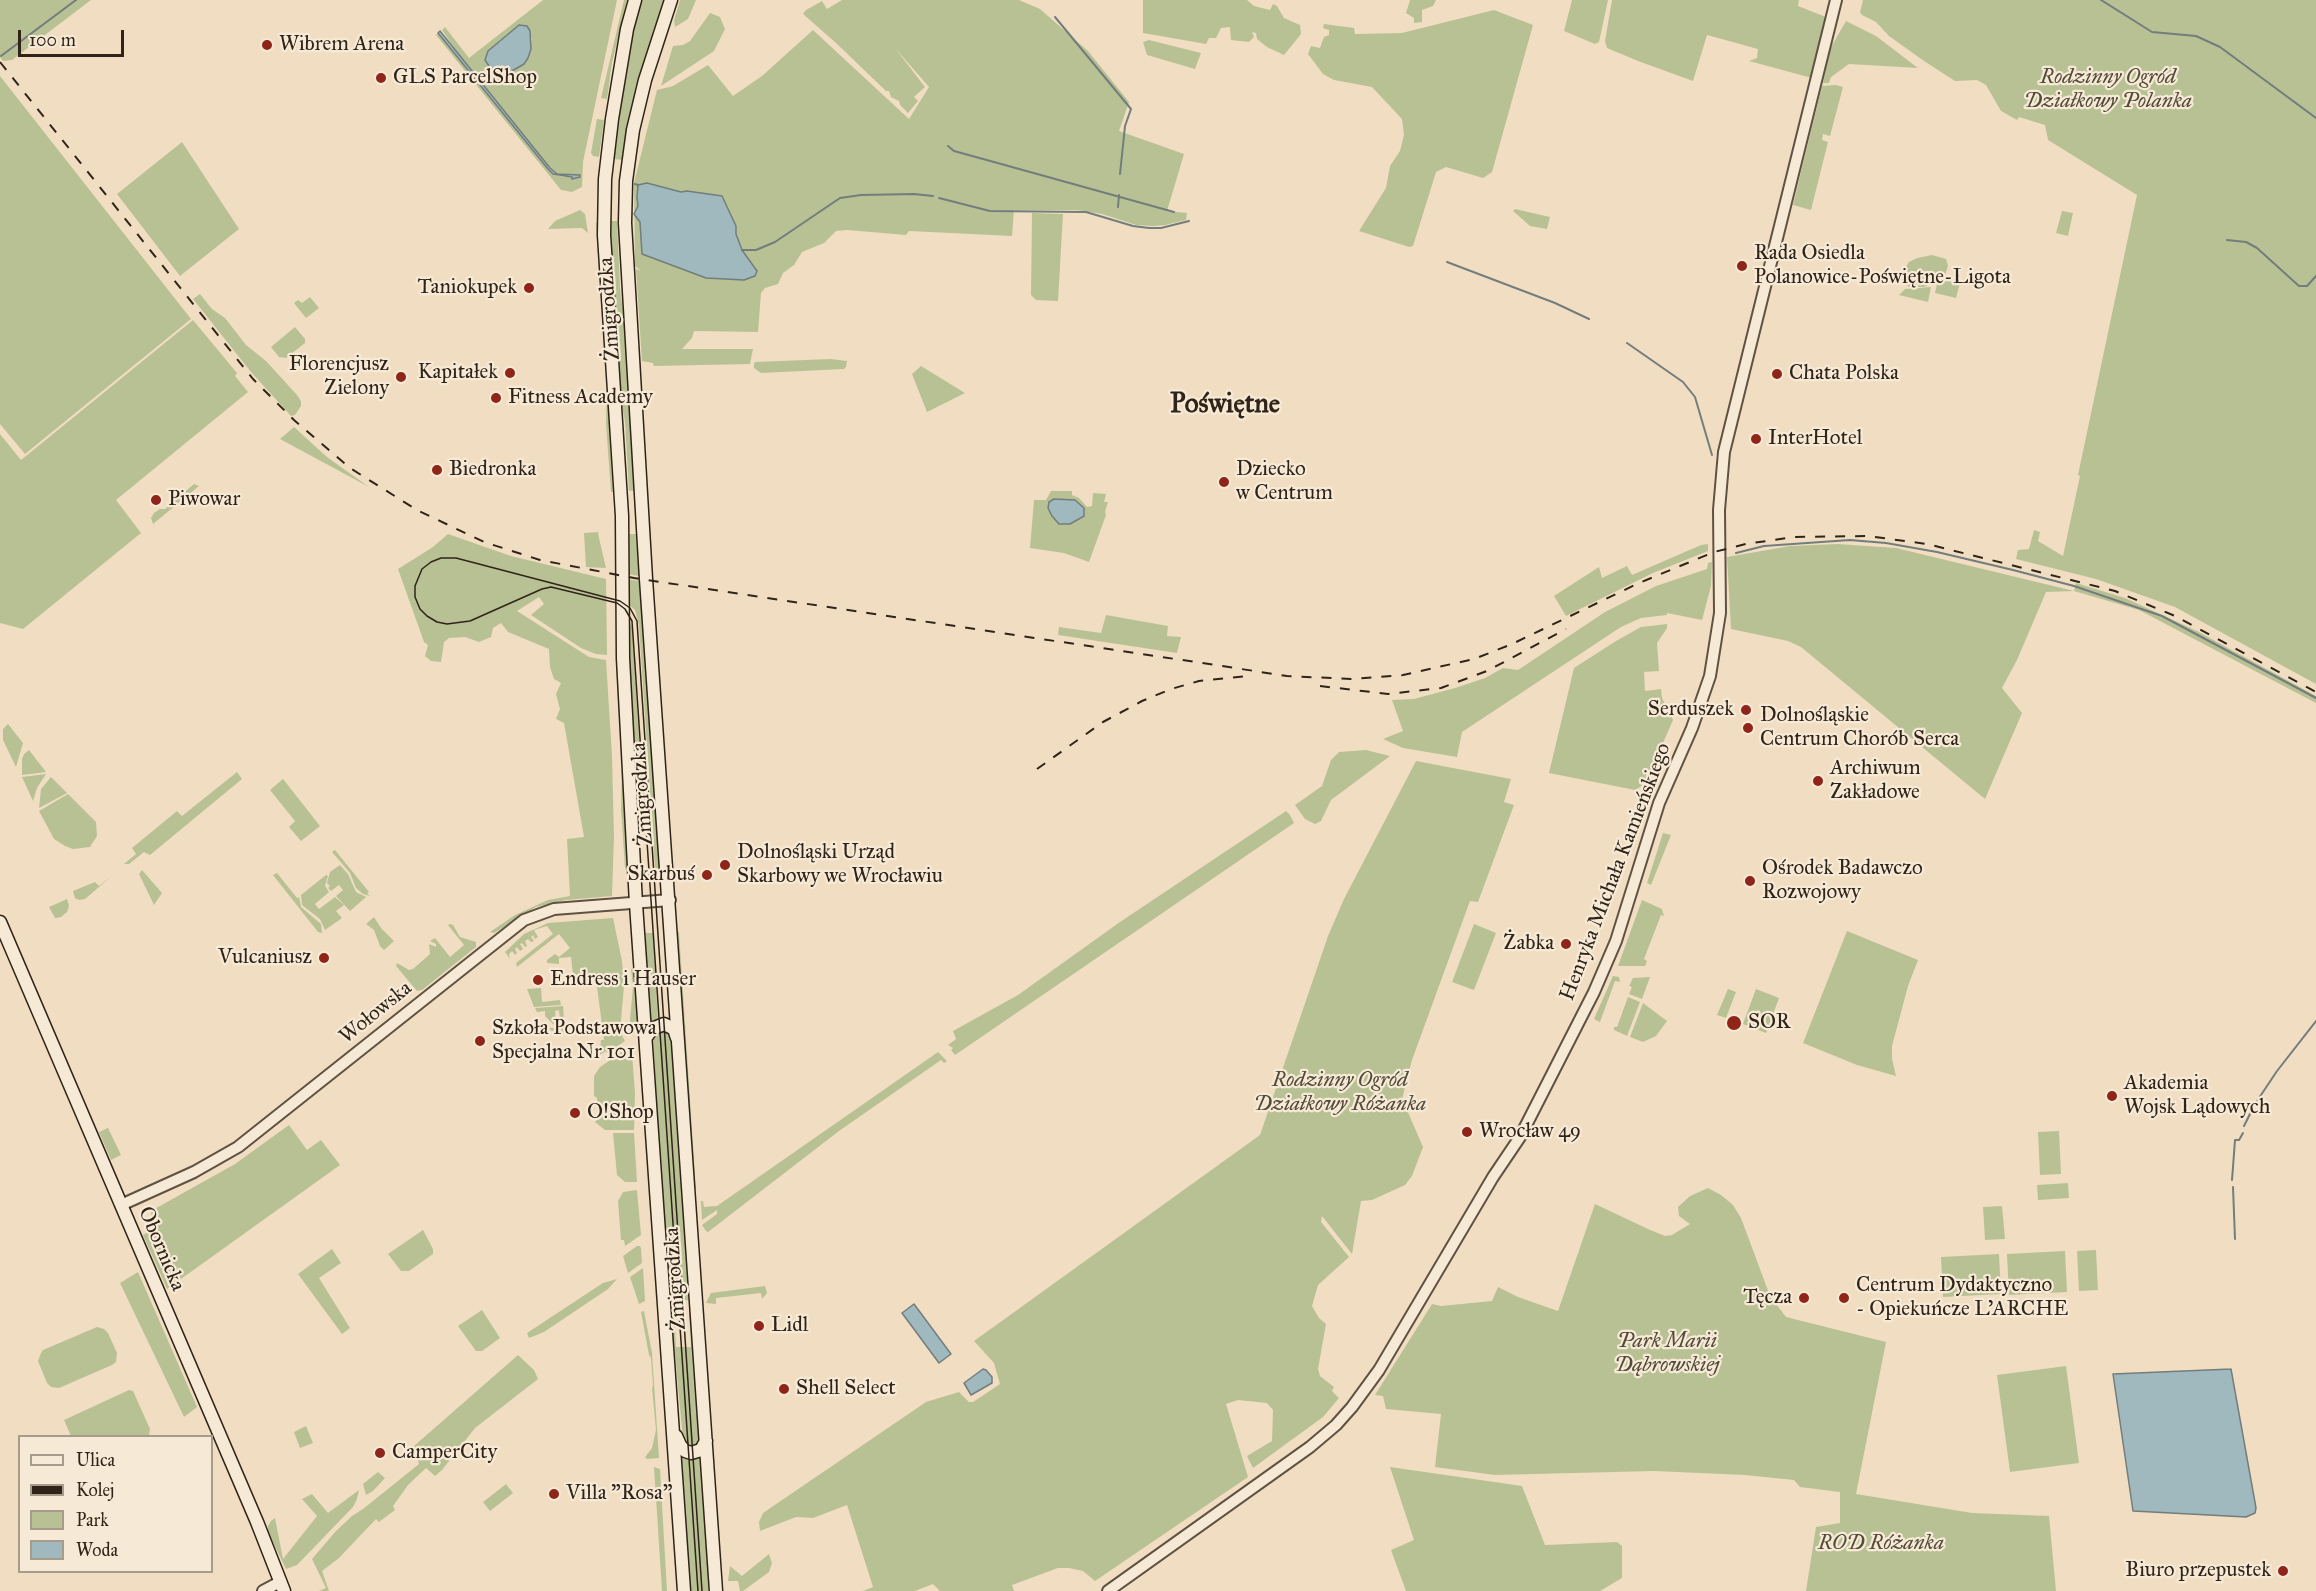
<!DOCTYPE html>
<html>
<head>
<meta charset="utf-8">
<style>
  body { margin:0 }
  #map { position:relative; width:2316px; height:1591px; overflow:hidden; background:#f1dec2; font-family:"IM FELL Great Primer",serif }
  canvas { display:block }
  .legend { position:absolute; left:18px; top:1435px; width:195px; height:138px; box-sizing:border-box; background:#f6ead7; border:2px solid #a79b8b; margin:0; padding:8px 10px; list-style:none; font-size:18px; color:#302418 }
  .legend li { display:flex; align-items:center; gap:12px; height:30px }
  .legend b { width:30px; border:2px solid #a79b8b }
  .scale { position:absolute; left:18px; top:30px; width:106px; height:27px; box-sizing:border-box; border:3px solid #302418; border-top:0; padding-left:8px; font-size:18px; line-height:21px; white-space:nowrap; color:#302418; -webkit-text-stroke:4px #f6ead7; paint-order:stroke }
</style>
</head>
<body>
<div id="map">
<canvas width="2316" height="1591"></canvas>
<ul class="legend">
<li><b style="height:8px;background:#f6ead7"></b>Ulica</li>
<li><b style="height:8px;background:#302418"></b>Kolej</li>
<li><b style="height:16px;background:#b8c194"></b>Park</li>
<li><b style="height:16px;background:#a0b9be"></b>Woda</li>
</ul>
<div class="scale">100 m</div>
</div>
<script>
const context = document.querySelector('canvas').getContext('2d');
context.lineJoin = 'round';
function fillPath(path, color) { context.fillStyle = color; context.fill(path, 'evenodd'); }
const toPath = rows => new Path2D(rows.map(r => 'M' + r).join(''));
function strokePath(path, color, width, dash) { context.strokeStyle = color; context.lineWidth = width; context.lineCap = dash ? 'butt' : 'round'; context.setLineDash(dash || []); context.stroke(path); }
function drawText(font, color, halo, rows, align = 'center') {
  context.font = font + ' "IM FELL Great Primer",serif'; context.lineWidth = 4.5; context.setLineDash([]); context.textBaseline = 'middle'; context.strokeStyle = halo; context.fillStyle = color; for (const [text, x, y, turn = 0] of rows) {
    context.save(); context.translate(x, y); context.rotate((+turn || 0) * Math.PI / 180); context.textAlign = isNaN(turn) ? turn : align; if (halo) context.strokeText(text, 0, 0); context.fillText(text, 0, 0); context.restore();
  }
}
fillPath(toPath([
  [0,0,91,0,12,60,3,61,0,57],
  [543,0,617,0,583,162,582,187,572,192,561,190,436,35,438,33,548,169,559,176,573,177,580,175,557,174,550,168,464,62,442,30,445,27,469,58],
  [532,38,528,58,512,71,498,72],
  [624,0,627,0,612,63,607,99,601,98],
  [640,0,667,0,624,160,612,159,625,62],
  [680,0,696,0,688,19,675,27,674,20],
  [842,0,1019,0,1040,9,1088,51,1129,102,1119,131,1184,154,1167,211,1187,213,1186,220,1165,225,1153,226,1136,225,1102,214,1077,210,1014,210,1012,236,909,231,906,235,847,230,836,231,824,243,802,252,794,265,783,273,778,284,765,288,761,293,758,332,694,331,692,338,682,349,753,349,750,364,654,366,653,363,642,361,636,269,641,271,635,266,634,183,657,90,673,86,708,65,733,96,762,76,813,30,909,119,929,87,895,48,925,87,914,97,918,101,908,113,900,105,899,101,891,97,889,91,886,91,836,43,803,14,806,10,822,1,827,9],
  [1143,0,1247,0,1254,6,1270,10,1273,4,1277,6,1284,18,1300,25,1301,34,1284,55,1267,47,1257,39,1256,33,1252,32,1254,37,1249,42,1231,40,1230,27,1221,28,1216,38,1209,38,1206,44,1143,33],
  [1410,0,1436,0,1433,6,1422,10,1422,22,1414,23,1414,18,1406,13],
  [1572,0,1608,0,1599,42,1595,44,1564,31],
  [1612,0,1799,0,1798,6,1826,17,1812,78,1749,61,1757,58,1758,49,1707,35,1693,81,1638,61,1607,48,1605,41],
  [1863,0,2316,0,2316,684,2175,607,2096,579,2016,559,2018,550,2029,549,2034,530,2040,532,2038,541,2063,556,2080,476,2078,475,2137,195,2048,140,2045,125,2019,117,2017,120,2001,111,1986,85,1977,80,1955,81,1924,61,1889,36,1876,22,1862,15,1860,12],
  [1494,10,1533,25,1492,172,1483,178,1446,167,1436,172,1413,246,1409,247,1359,231,1386,188,1390,166,1400,151,1404,135,1402,119,1372,87,1334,80,1323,74,1308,54,1311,46,1320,48,1324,37,1329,35,1329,30,1323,28,1324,24,1354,28,1355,34,1402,33],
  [710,13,720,17,725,29,714,51,661,86,673,46,683,45,690,41],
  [1846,21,1876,36,1918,68,1849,64,1831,77,1829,83,1823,83,1830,49],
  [1149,40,1201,53,1195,69,1147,55,1143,42],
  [0,76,191,319,25,454,0,424],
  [1836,85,1843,87,1830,136,1823,134,1822,140,1828,142,1811,210,1793,205,1822,86],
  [597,119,604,120,599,157,593,156,591,153],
  [182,142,239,229,180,276,117,194],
  [1515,209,1550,217,1547,229,1530,226,1513,211],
  [580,210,585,214,588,233,582,228,548,229,555,221],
  [2062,211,2073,213,2068,236,2056,233],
  [1032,213,1063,214,1058,301,1036,300,1031,295],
  [609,221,617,221,620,288,627,340,637,490,629,491,625,422,619,389],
  [599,222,610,390,609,422,613,492,611,492,606,424,607,385,596,223],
  [1932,255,1946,259,1948,266,1945,275,1936,282,1924,287,1910,287,1905,285,1901,279,1902,273,1909,262,1917,258],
  [1942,280,1960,283,1956,298,1935,293,1937,284],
  [1931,287,1928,302,1899,295,1905,289],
  [200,294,212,309,225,318,246,345,266,361,297,395,301,401,301,406,295,415,291,416,251,372,193,299],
  [310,297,319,308,306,318,294,303,298,300,302,303],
  [193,320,237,373,235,376,248,392,116,500,141,533,23,629,0,623,0,434,21,460],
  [295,327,305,339,305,343,286,358,279,357,271,347],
  [831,359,847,361,846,367,844,369,761,373,754,368,754,364,755,362],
  [921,366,965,393,927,412,912,374],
  [294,427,327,457,369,487,280,439],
  [194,484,199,486,153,524,151,518,154,513,160,509,165,509],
  [1051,491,1072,491,1072,495,1079,498,1087,507,1092,506,1093,493,1106,494,1104,502,1108,502,1105,512,1106,515,1089,562,1064,553,1030,548,1034,500,1046,500],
  [598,532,599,538,606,568,586,567,584,533],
  [448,534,511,556,606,579,607,655,596,654,581,648,531,615,544,604,539,597,517,611,589,657,606,660,612,756,614,838,612,896,566,900,536,907,494,933,490,932,515,915,548,900,570,896,567,839,584,837,564,723,556,719,560,709,556,694,561,683,554,679,550,667,549,649,508,632,501,623,493,628,491,637,479,642,465,637,449,638,444,642,441,662,431,661,425,656,428,645,424,642,398,569,433,547],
  [627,534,636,534,639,576,627,574],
  [1708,544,1708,551,1653,573,1566,616,1554,596,1599,567,1602,578,1627,566,1632,575,1701,545],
  [1838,544,1896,548,2074,591,2076,583,2125,598,2197,631,2316,696,2316,703,2139,610,2074,591,2046,592,2017,660,2002,688,2022,713,1985,799,1801,647,1788,641,1731,629,1727,557,1790,546],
  [1712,562,1711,586,1702,620,1667,613,1667,615,1641,618,1621,627,1462,732,1457,757,1403,748,1383,739,1403,731,1392,700,1414,699,1455,688,1485,678,1503,668,1518,670,1605,612,1656,586,1707,569,1708,563],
  [627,579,640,581,648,652,663,868,655,868,639,625,635,610,627,603],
  [627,614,632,628,645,833,642,833,640,800,633,752],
  [1106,615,1168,626,1167,636,1181,637,1177,653,1058,635,1059,627,1101,633],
  [1667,624,1667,628,1657,643,1659,671,1644,672,1645,691,1661,689,1662,698,1673,720,1645,784,1635,790,1549,773,1574,668,1616,641,1641,627],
  [616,661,618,663,624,760,624,807,628,870,625,868,621,809,622,768],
  [8,724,23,743,16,767,3,740,3,729],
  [29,750,46,772,22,775,22,759,24,754],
  [1366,750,1390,756,1331,800,1321,821,1315,824,1305,819,1295,805,1322,786,1331,760,1339,752],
  [1416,761,1511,779,1504,802,1514,805,1478,902,1470,901,1412,1060,1400,1107,1407,1110,1423,1147,1412,1176,1405,1185,1372,1200,1361,1201,1352,1254,1322,1216,1321,1222,1349,1257,1318,1285,1312,1306,1319,1318,1326,1324,1318,1369,1320,1376,1334,1387,1332,1391,1339,1398,1323,1417,1253,1468,1247,1456,1272,1441,1273,1410,1267,1403,1238,1400,1226,1404,1248,1477,1095,1581,1083,1571,1069,1568,1058,1568,1012,1585,1014,1591,940,1591,933,1584,915,1591,863,1591,873,1587,847,1505,813,1518,796,1517,760,1531,759,1522,763,1513,926,1402,959,1392,969,1402,973,1402,1000,1384,994,1363,974,1341,1260,1135,1328,936,1344,899],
  [237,772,242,779,150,855,144,852,129,864,124,864,136,854,132,848,177,811,182,816],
  [46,774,37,788,33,801,22,777],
  [51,777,67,793,39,808,41,789],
  [283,779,320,826,301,841,289,827,295,821,270,790],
  [68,794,96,822,97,836,90,847,73,849,65,846,54,839,39,811],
  [1286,811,1290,815,1294,823,955,1055,951,1050,953,1048,948,1045,956,1039,953,1031,1018,995,1120,922],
  [1663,833,1671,835,1651,885,1647,883],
  [335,850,369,892,367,893,370,896,363,894,356,888,350,873,332,852],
  [340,865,348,874,356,892,366,897,350,911,336,896,343,890,339,885,331,891,328,888,330,886,327,883,330,872],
  [142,870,162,893,154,905,139,874],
  [277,873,297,898,299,897,301,907,321,924,322,933,318,932,273,875],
  [113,875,85,899,79,900,75,898,73,891,95,882,99,886],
  [326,875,328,876,325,886,329,892,315,904,319,909,335,897,344,905,336,911,342,918,325,930,320,919,302,905,301,895],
  [67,899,69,906,67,912,61,917,55,918,49,907],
  [1642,900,1662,909,1664,916,1661,915,1644,959,1647,961,1645,966,1618,966],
  [374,917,381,928,394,941,384,950,380,946,374,930,366,924],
  [613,918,622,961,624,986,620,1032,625,1041,607,1053,606,1051,595,1058,595,1051,600,1050,601,1040,604,1040,597,987,600,987,599,976,575,978,573,975,571,957,559,958,559,964,547,963,547,960,555,954,559,957,570,948,559,934,517,967,516,963,553,934,547,926,534,930,538,937,535,939,533,935,531,937,534,941,531,942,528,939,525,941,527,946,525,947,522,943,520,944,523,949,520,951,517,947,515,949,517,953,515,955,512,951,509,954,510,959,505,952,524,934,548,923],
  [450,924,453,925,460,937,476,942,476,947,422,990,417,991,396,966,397,963,409,970,413,969,430,954,429,944,436,947,436,944,430,941,435,938,450,957,464,945,448,925],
  [1474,924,1496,933,1474,990,1452,982],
  [676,931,679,932,696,1190,693,1184],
  [1847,931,1918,960,1908,986,1892,1046,1892,1059,1896,1076,1857,1065,1803,1043],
  [645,933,653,933,658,1022,651,1025],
  [635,968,638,1025,637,1029,632,1036,629,1030,633,987,631,969],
  [1613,976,1619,977,1620,982,1615,981,1600,1022,1594,1019],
  [1650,977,1642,999,1629,994,1632,987,1629,986,1633,978],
  [541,988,542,1002,560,1000,561,1005,534,1007,527,989],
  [1728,989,1736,992,1726,1018,1717,1015],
  [1756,989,1779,998,1766,1033,1743,1024],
  [1628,997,1640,1002,1627,1036,1614,1030,1614,1027,1617,1027],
  [1643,1003,1667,1021,1656,1036,1643,1042,1630,1037],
  [563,1006,565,1034,561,1030,559,1010,555,1011,557,1029,552,1031,549,1028,554,1028,554,1025,545,1016,545,1011,537,1012,535,1008],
  [660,1029,672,1033,692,1300,669,1301,653,1038,655,1033],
  [629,1047,632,1054,635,1093,634,1130,605,1130,595,1122,598,1118,597,1098,594,1096,594,1076,600,1067],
  [938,1052,947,1061,944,1063,941,1060,839,1131,708,1232,706,1231,702,1225,717,1214,717,1210,702,1220,701,1201,703,1201,704,1207,717,1206],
  [289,1125,307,1150,321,1140,340,1165,167,1289,143,1235,153,1229,151,1211,235,1164],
  [108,1128,121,1155,111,1160,99,1132],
  [2059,1131,2061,1174,2040,1175,2038,1132],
  [613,1133,634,1133,637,1182,625,1182,617,1175],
  [2068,1183,2069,1198,2038,1200,2037,1185],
  [1708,1188,1721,1195,1733,1205,1741,1218,1770,1296,1786,1317,1886,1342,1856,1494,1972,1513,2049,1516,2056,1591,1806,1591,1816,1527,1840,1523,1840,1492,1800,1487,1794,1480,1745,1475,1654,1471,1495,1475,1435,1467,1441,1414,1386,1409,1383,1396,1375,1395,1432,1304,1441,1306,1492,1301,1498,1287,1518,1297,1558,1311,1595,1204,1648,1229,1665,1236,1672,1235,1690,1224,1679,1216,1678,1207,1690,1196],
  [637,1190,641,1235,625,1246,624,1240,621,1240,618,1201,623,1192],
  [2002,1206,2005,1239,1985,1240,1983,1207],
  [423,1230,433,1249,433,1254,409,1271,401,1271,388,1254],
  [637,1246,640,1246,641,1248,642,1263,628,1273,623,1256],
  [332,1249,341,1263,319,1278,350,1328,342,1334,298,1274],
  [2096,1250,2098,1290,2079,1291,2077,1251],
  [2065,1251,2067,1292,2009,1295,2007,1254],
  [1999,1254,2001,1294,1943,1297,1941,1257],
  [643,1268,645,1301,639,1304,630,1277],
  [138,1272,197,1407,184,1417,120,1283],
  [617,1279,608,1289,544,1332,529,1338,527,1333,603,1283],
  [765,1286,767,1293,762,1299,761,1293,716,1298,716,1304,706,1303,711,1293],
  [482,1310,500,1338,482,1351,476,1351,458,1326],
  [689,1310,693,1310,700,1444,696,1448,688,1447,683,1440,671,1311,674,1311,676,1347,691,1347],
  [644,1311,652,1353,659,1458,647,1459,645,1457,652,1448,656,1430,652,1388,653,1385,651,1358,649,1355,641,1312],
  [97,1327,104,1329,108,1333,117,1353,116,1362,112,1365,59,1388,51,1387,47,1383,38,1361,41,1353,43,1350],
  [518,1355,534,1370,538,1379,475,1428,442,1470,435,1476,426,1468,408,1485,393,1506,395,1510,379,1522,376,1519,339,1558,322,1571,329,1591,319,1591,326,1588,312,1559,336,1531,352,1516,363,1509,419,1464,414,1446],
  [2066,1366,2079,1463,2010,1472,1997,1375],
  [129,1390,133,1391,150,1429,149,1436,71,1436,64,1420],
  [306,1426,313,1443,300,1448,294,1432],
  [680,1453,701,1455,711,1591,690,1591],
  [654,1467,660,1469,667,1591,662,1591],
  [1390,1467,1522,1486,1545,1545,1617,1542,1622,1546,1622,1578,1600,1591,1406,1591,1391,1550,1414,1540],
  [378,1472,385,1478,373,1491,366,1495,363,1484],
  [506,1484,513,1493,490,1511,483,1502],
  [359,1490,357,1499,353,1507,297,1565,286,1569,268,1532,268,1526,271,1521,275,1518,283,1559,317,1516,302,1499,312,1494,328,1513],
  [769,1554,772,1563,769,1572,743,1591,740,1591,738,1581,728,1581,730,1566,742,1576]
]), '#b8c194');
const water = toPath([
  [519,25,527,26,530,31,531,49,528,58,524,64,512,71,498,72,491,69,485,60,488,51,519,25],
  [440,31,550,168,557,174,580,175,580,177,572,179,572,177,553,174,548,169,438,33,440,31],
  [647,183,681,192,687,191,722,196,736,226,736,234,742,250,757,271,755,276,744,280,706,278,642,254,640,222,634,214,638,206,637,197,638,185,647,183],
  [1054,499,1075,500,1084,508,1084,516,1070,524,1059,524,1052,516,1048,508,1049,502,1054,499],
  [914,1304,951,1354,939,1363,902,1313,914,1304],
  [983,1369,986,1370,992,1377,992,1383,971,1395,964,1383,983,1369],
  [2231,1369,2256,1508,2255,1513,2246,1517,2133,1511,2113,1374,2231,1369]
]);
fillPath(water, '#a0b9be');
strokePath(water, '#737d7c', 1.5);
strokePath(toPath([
  [2101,0,2152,32,2196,36,2220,47,2316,118],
  [1055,17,1131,109,1125,126,1120,174],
  [1,56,76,0],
  [948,146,954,151,994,162,1174,212],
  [635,184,638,185],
  [939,198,990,211,1086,212,1133,226,1149,228,1161,228,1189,221],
  [1118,207,1119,195],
  [2227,240,2246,242,2257,248,2299,286,2307,286,2316,276],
  [742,250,756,250,775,242,840,198,861,195,914,194,933,196],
  [1447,262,1555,303,1589,319],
  [1627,343,1683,382,1695,397,1712,455],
  [1736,553,1764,546,1850,540,1886,543,1937,552,2013,570,2074,586,2162,616,2316,698],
  [2244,1126,2255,1104,2277,1071,2316,1021],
  [2232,1180,2235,1140,2239,1140,2243,1133],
  [2233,1187,2235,1239]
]), '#737d7c', 2);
const tertiary = toPath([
  [121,1205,194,1172,238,1147,524,920,554,909,670,900],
  [263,1591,280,1582],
  [1108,1591,1310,1447,1336,1425,1352,1407,1379,1370,1493,1177,1520,1137,1594,992,1616,941,1659,803,1692,728,1710,676,1720,613,1719,510,1724,452,1836,0]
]);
const secondary = toPath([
  [635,0,627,29,612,119,605,179,604,235,622,516,623,658,636,904,684,1591],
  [671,0,645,80,633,130,626,181,625,223,646,579,716,1591],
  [0,922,257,1522,284,1591],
  [647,1036,652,1029,664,1024,674,1029,677,1038],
  [676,1436,680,1445,685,1451,691,1453,701,1450,706,1441]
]);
strokePath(tertiary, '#605242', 14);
strokePath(secondary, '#302418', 15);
strokePath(tertiary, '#f6ead7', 10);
strokePath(secondary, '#f6ead7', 12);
strokePath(toPath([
  [698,1591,632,621,625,609,617,603,551,587,542,589,470,621,447,624,437,622,427,616,420,609,415,597,415,586,422,569,431,562,441,558,456,558,620,601,630,608,637,621,702,1591]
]), '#302418', 1.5);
strokePath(toPath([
  [0,62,253,379,294,420,350,468,417,510,484,542,540,560,634,578,1202,663,1287,676,1351,679,1403,675,1474,659,1512,644,1639,583,1714,552,1746,544,1794,537,1868,536,1927,544,2115,591,2175,616,2316,692],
  [1320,686,1388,694,1441,688,1487,671,1566,629],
  [1037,769,1103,722,1142,701,1171,689,1199,681,1249,676]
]), '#302418', 2, [10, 10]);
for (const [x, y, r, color] of [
  [267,45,6,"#8f2418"],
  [381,78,6,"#8f2418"],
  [1742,266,6,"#8f2418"],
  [529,288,6,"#8f2418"],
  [510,373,6,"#8f2418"],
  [1777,374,6,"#8f2418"],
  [401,377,6,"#8f2418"],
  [496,398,6,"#8f2418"],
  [1756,439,6,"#8f2418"],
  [437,470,6,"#8f2418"],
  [1224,482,6,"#8f2418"],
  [156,500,6,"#8f2418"],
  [1746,710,6,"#8f2418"],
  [1748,728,6,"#8f2418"],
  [1818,781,6,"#8f2418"],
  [725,865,6,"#8f2418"],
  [707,875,6,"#8f2418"],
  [1750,881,6,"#8f2418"],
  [1566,944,6,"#8f2418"],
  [324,958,6,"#8f2418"],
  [538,980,6,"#8f2418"],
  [1734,1023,8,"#8f2418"],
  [480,1041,6,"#8f2418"],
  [2112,1096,6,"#8f2418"],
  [575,1113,6,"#8f2418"],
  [1467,1132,6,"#8f2418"],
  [1804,1298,6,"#8f2418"],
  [1844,1298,6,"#8f2418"],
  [759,1326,6,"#8f2418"],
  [784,1389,6,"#8f2418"],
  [380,1453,6,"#8f2418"],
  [554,1494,6,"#8f2418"],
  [2283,1571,6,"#8f2418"]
]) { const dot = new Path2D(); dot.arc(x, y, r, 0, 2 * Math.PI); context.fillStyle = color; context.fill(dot); strokePath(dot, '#f6ead7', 2); }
drawText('21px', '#302418', '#f6ead7', [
  ["Wibrem Arena",279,45],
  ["GLS ParcelShop",393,78],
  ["Rada Osiedla",1754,254],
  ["Polanowice-Poświętne-Ligota",1754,278],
  ["Taniokupek",517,288,"right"],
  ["Florencjusz",389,365,"right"],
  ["Zielony",389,389,"right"],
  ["Kapitałek",498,373,"right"],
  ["Chata Polska",1789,374],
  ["Fitness Academy",508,398],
  ["InterHotel",1768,439],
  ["Biedronka",449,470],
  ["Dziecko",1236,470],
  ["w Centrum",1236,494],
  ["Piwowar",168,500],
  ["Serduszek",1734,710,"right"],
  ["Dolnośląskie",1760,716],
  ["Centrum Chorób Serca",1760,740],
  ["Archiwum",1830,769],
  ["Zakładowe",1830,793],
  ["Dolnośląski Urząd",737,853],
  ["Skarbowy we Wrocławiu",737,877],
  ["Ośrodek Badawczo",1762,869],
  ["Rozwojowy",1762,893],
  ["Skarbuś",695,875,"right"],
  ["Żabka",1554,944,"right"],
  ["Vulcaniusz",312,958,"right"],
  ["Endress i Hauser",550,980],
  ["SOR",1748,1023],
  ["Szkoła Podstawowa",492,1029],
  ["Specjalna Nr 101",492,1053],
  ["Akademia",2124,1084],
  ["Wojsk Lądowych",2124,1108],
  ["O!Shop",587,1113],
  ["Wrocław 49",1479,1132],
  ["Centrum Dydaktyczno",1856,1286],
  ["- Opiekuńcze L'ARCHE",1856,1310],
  ["Tęcza",1792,1298,"right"],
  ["Lidl",771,1326],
  ["Shell Select",796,1389],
  ["CamperCity",392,1453],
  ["Villa \"Rosa\"",566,1494],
  ["Biuro przepustek",2271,1571,"right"]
], 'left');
drawText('italic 21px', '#524b37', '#f6ead7', [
  ["Rodzinny Ogród",2108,78],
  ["Działkowy Polanka",2108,102],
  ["Rodzinny Ogród",1340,1081],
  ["Działkowy Różanka",1340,1105],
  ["Park Marii",1667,1342],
  ["Dąbrowskiej",1667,1366],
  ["ROD Różanka",1881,1544]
]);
drawText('21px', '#302418', '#f6ead7', [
  ["Żmigrodzka",610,309,-94],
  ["Żmigrodzka",643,794,-94],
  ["Henryka Michała Kamieńskiego",1616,872,-69],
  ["Wołowska",376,1013,-39],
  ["Obornicka",161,1249,67],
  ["Żmigrodzka",676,1279,-94]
]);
drawText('bold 27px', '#302418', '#f6ead7', [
  ["Poświętne",1225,405]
]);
</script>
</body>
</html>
